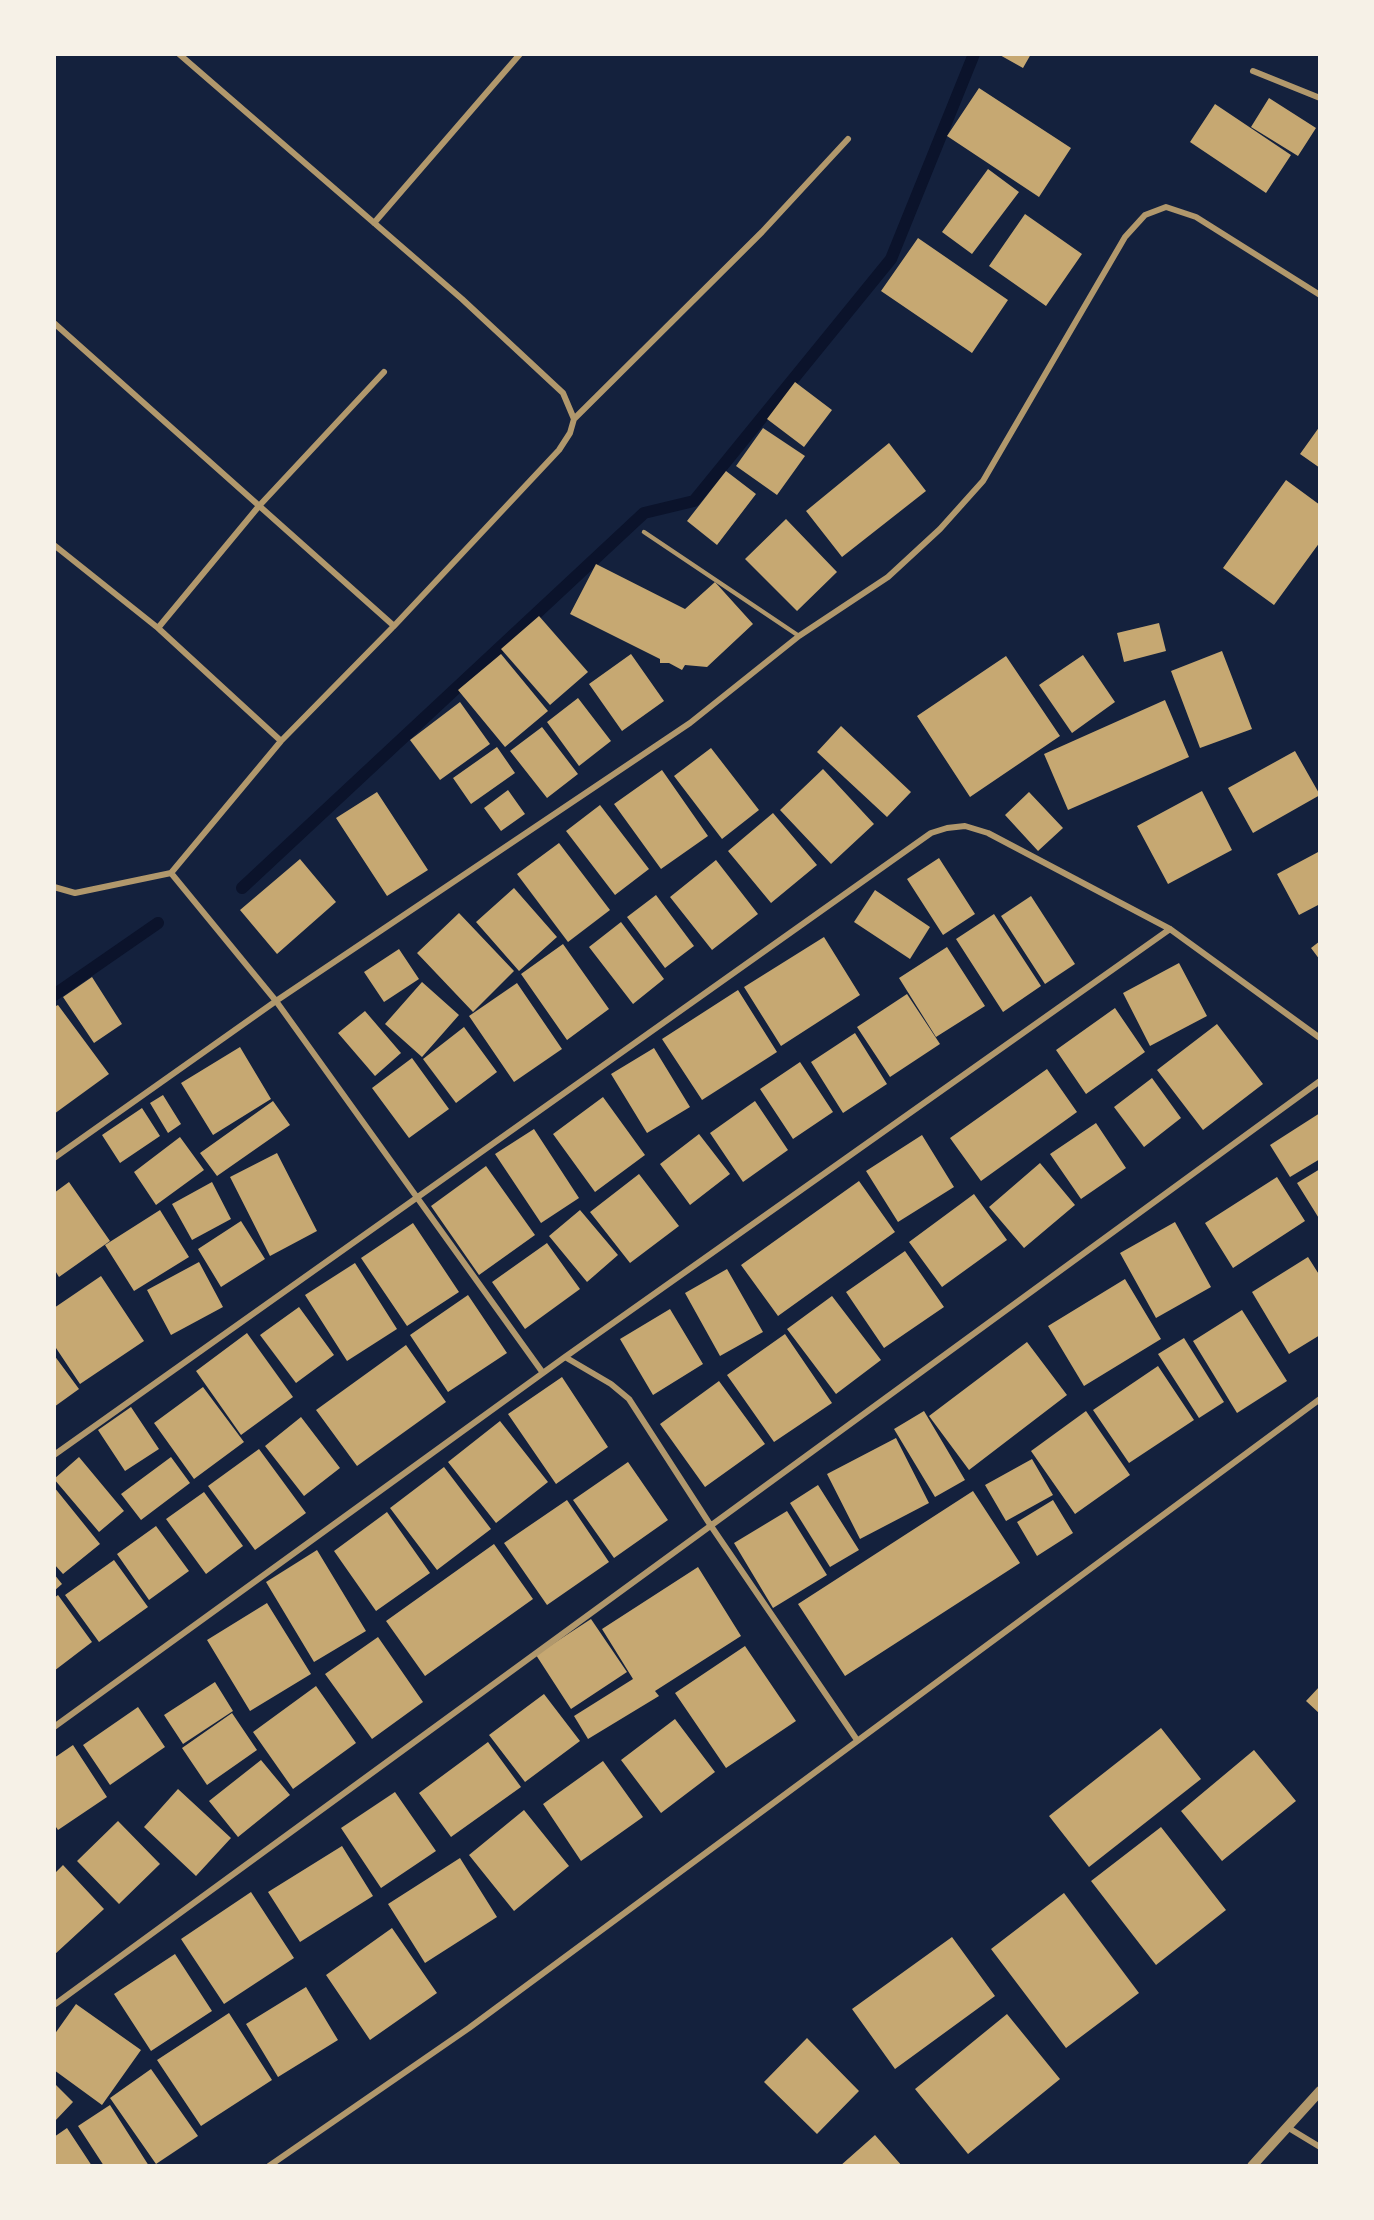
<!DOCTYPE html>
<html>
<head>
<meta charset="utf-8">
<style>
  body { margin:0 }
  #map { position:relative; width:1374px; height:2220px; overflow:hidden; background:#14213d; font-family:"Asap Condensed",sans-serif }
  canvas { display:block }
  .frame { position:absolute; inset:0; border:56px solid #f6f1e7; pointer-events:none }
</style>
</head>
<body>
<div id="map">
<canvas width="1374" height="2220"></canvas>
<div class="frame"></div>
</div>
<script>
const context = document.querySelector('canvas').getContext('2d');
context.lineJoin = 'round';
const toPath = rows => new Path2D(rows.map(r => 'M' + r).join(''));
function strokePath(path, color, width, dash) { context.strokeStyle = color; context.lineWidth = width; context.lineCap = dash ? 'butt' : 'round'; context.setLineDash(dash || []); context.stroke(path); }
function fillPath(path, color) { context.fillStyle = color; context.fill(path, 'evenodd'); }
strokePath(toPath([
  [242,888,644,513,694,501,891,259,974,54],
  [54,995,158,923]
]), '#0b132b', 12);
fillPath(toPath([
  [998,54,1031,54,1023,68],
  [979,88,1071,148,1039,197,947,136],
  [1269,98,1316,128,1298,156,1251,127],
  [1215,104,1291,155,1266,193,1190,142],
  [988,169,1019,192,972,254,942,232],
  [1025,214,1082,254,1046,306,989,266],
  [918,238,1008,300,972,353,881,291],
  [795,382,832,410,804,447,767,419],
  [1320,426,1320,468,1300,454],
  [763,428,805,456,777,495,736,466],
  [889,443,926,491,842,557,806,511],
  [726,471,756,494,717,545,687,521],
  [1286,480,1320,505,1320,542,1274,605,1223,568],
  [786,519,837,572,797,611,745,559],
  [596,564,685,609,715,582,753,624,707,667,685,665,682,670,669,663,660,663,660,659,570,614],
  [539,616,588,672,550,705,501,649],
  [1159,623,1166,651,1124,662,1117,633],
  [1222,651,1252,729,1200,748,1171,671],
  [501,654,548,711,505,747,458,690],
  [631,654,664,701,622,731,589,684],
  [1083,655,1115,702,1072,733,1039,685],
  [1006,656,1060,736,970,797,917,716],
  [578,698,611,741,579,766,547,722],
  [1165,700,1189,757,1068,810,1044,754],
  [460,702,490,744,440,780,410,740],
  [841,726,911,792,887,817,817,752],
  [542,727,578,774,547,798,510,751],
  [497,747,515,773,471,804,453,778],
  [711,748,759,810,722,839,674,776],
  [1295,751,1320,795,1253,833,1228,788],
  [823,769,874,824,831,864,780,810],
  [662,770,708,836,661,869,614,804],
  [508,790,525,814,501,831,484,808],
  [1202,791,1232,850,1168,884,1137,826],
  [377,792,428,870,387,896,336,818],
  [1029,792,1063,828,1038,851,1005,815],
  [600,805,649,869,615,895,566,831],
  [773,813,817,865,771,903,728,851],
  [559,843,610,910,568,942,517,874],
  [1320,851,1320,904,1299,915,1277,874],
  [939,858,975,914,943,935,907,879],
  [300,859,336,902,277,954,240,910],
  [716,860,758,914,712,950,670,897],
  [514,888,557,937,519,971,476,922],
  [875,890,930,927,910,959,854,922],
  [656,895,694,946,665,968,627,917],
  [1031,896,1075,964,1045,984,1001,916],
  [459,913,514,971,473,1012,417,953],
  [994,914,1041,986,1003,1012,956,939],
  [621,922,664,979,633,1004,589,947],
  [824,937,860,995,781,1046,744,987],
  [1320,941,1320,960,1311,948],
  [563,944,609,1009,567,1040,521,974],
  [947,947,985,1006,936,1037,899,978],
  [399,949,419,979,384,1002,364,972],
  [1179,963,1207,1016,1150,1046,1123,993],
  [92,977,122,1024,94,1043,63,997],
  [422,982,459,1015,422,1057,385,1024],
  [517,983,562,1049,514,1082,469,1016],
  [738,990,777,1052,702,1100,662,1039],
  [907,994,940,1044,890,1077,857,1027],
  [58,1005,109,1074,54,1114,54,1007],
  [1115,1008,1145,1052,1086,1094,1056,1050],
  [365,1011,401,1053,375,1076,338,1033],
  [1217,1024,1263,1084,1203,1130,1157,1070],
  [464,1027,497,1072,456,1103,423,1059],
  [855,1033,887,1084,843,1113,811,1062],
  [240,1047,271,1099,213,1135,181,1083],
  [654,1048,690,1107,647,1133,611,1074],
  [412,1058,449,1109,409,1138,372,1088],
  [800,1062,833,1112,793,1139,760,1089],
  [1047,1069,1077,1112,981,1181,950,1138],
  [1152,1078,1181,1118,1144,1147,1114,1107],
  [163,1095,181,1124,168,1133,150,1103],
  [603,1097,645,1155,595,1192,553,1134],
  [273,1101,290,1125,217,1176,200,1153],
  [755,1101,788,1150,743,1182,710,1133],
  [142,1108,160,1136,120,1163,102,1135],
  [1320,1113,1320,1159,1290,1177,1270,1145],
  [1096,1123,1126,1168,1081,1199,1050,1154],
  [534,1129,579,1198,541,1223,495,1154],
  [699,1134,730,1174,690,1205,660,1164],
  [922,1135,954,1187,898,1222,866,1171],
  [180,1137,204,1170,156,1205,134,1172],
  [277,1153,317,1231,270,1256,230,1177],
  [1040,1163,1075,1205,1024,1248,989,1207],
  [486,1166,535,1235,479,1275,431,1206],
  [1320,1169,1320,1220,1297,1183],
  [639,1174,679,1226,630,1263,590,1212],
  [1277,1177,1305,1221,1233,1268,1205,1223],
  [859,1181,895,1232,778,1316,741,1265],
  [69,1182,110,1241,59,1277,54,1269,54,1193],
  [212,1182,231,1219,192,1240,172,1204],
  [974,1194,1007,1240,942,1287,909,1242],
  [160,1210,189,1257,134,1291,105,1245],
  [580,1210,618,1255,587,1282,549,1236],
  [241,1221,265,1259,221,1287,198,1249],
  [1175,1222,1211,1287,1156,1318,1120,1253],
  [413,1223,459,1292,407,1326,361,1258],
  [547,1243,580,1289,525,1329,492,1282],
  [905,1251,944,1307,884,1348,846,1292],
  [1308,1257,1320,1276,1320,1335,1289,1354,1252,1292],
  [199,1262,223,1307,171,1335,147,1290],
  [355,1263,397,1329,347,1361,305,1295],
  [727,1269,763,1332,720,1356,685,1293],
  [101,1276,144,1341,80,1384,54,1345,54,1308],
  [1125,1279,1161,1339,1084,1386,1048,1326],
  [468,1295,507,1353,448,1392,410,1335],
  [832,1296,881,1360,836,1394,787,1329],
  [299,1307,334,1355,296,1383,260,1335],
  [670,1309,703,1364,653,1395,620,1339],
  [1242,1310,1287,1381,1237,1413,1193,1341],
  [247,1333,293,1397,241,1435,196,1371],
  [785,1334,832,1403,774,1442,727,1375],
  [1184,1338,1224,1402,1199,1418,1158,1354],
  [1027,1342,1067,1395,969,1470,929,1416],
  [406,1345,446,1402,357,1466,316,1410],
  [54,1355,79,1389,54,1407],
  [1158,1366,1194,1420,1129,1463,1093,1410],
  [562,1377,608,1447,556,1484,508,1414],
  [719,1381,765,1444,705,1487,660,1424],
  [203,1387,244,1442,194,1479,154,1423],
  [131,1407,159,1449,125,1471,98,1430],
  [924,1411,965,1480,935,1497,894,1429],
  [1086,1411,1130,1475,1075,1514,1031,1451],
  [301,1417,340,1468,304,1496,265,1446],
  [500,1421,548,1482,496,1523,448,1462],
  [896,1438,929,1503,860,1539,827,1474],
  [259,1449,306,1513,255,1550,208,1486],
  [79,1457,124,1511,99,1532,54,1479],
  [171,1457,190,1483,141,1520,121,1494],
  [1032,1459,1053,1495,1006,1521,985,1485],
  [628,1462,668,1520,614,1558,573,1500],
  [444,1467,491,1529,437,1570,390,1508],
  [818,1485,859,1550,830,1567,790,1503],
  [54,1487,100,1544,63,1574,54,1564],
  [973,1491,1020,1563,845,1676,798,1604],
  [204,1492,243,1546,206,1574,166,1519],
  [567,1500,609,1562,547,1605,504,1543],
  [1053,1500,1073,1533,1037,1556,1017,1522],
  [787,1511,827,1575,773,1608,734,1543],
  [387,1512,430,1573,376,1611,334,1551],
  [156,1526,189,1571,149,1600,117,1554],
  [494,1544,533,1599,425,1676,386,1621],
  [317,1550,366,1631,314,1662,266,1582],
  [114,1560,148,1607,99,1642,65,1595],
  [698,1567,741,1636,655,1691,659,1696,588,1739,574,1716,633,1679,602,1629],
  [54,1574,62,1584,54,1591],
  [58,1595,92,1642,54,1671,54,1598],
  [267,1603,311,1674,250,1711,207,1640],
  [591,1619,627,1672,571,1709,536,1655],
  [378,1637,423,1702,372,1739,325,1674],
  [745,1646,796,1721,726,1768,675,1693],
  [215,1682,233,1711,183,1744,164,1715],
  [316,1686,356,1743,293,1789,253,1732],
  [1320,1686,1320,1714,1306,1701],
  [544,1694,580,1741,525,1782,489,1735],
  [138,1707,165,1747,110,1785,83,1745],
  [232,1713,257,1750,207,1785,182,1748],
  [675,1719,715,1772,661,1813,621,1760],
  [1161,1728,1201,1779,1089,1867,1049,1816],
  [488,1742,521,1787,451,1837,419,1793],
  [73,1745,107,1797,58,1830,54,1824,54,1758],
  [1254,1750,1296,1801,1222,1861,1181,1811],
  [261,1760,290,1795,238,1837,209,1801],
  [603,1761,643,1817,581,1861,543,1804],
  [178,1789,231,1838,196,1876,144,1827],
  [395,1792,436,1851,381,1888,341,1828],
  [524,1810,569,1866,514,1911,469,1855],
  [118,1821,160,1864,119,1904,77,1861],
  [1161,1827,1226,1910,1156,1965,1091,1881],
  [342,1846,373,1896,300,1942,268,1892],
  [460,1858,497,1917,425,1963,388,1904],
  [63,1865,104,1909,54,1955,54,1874],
  [251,1892,294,1958,224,2004,181,1939],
  [1064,1893,1139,1993,1066,2048,991,1949],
  [392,1928,437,1993,370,2040,326,1975],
  [952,1937,995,1996,895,2069,852,2009],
  [175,1954,212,2011,151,2051,114,1994],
  [306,1987,338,2040,278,2077,246,2024],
  [76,2004,141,2050,102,2105,54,2070,54,2035],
  [229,2013,272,2080,201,2126,157,2060],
  [1007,2014,1060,2079,968,2154,915,2089],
  [807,2038,859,2091,817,2134,764,2082],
  [151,2069,198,2136,156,2164,110,2098],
  [54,2083,73,2102,54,2122],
  [110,2105,149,2166,104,2166,78,2126],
  [67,2128,92,2166,54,2166,54,2137],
  [875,2135,902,2166,840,2166]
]), '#c6a872');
strokePath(toPath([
  [644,532,799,636]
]), '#b1986c', 4.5);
strokePath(toPath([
  [1253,71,1320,98],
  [374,223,520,54],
  [54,323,394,626],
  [574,419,762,232,848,139],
  [54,545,158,628,281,741],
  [158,628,259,506,384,372],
  [171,873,281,741,394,626,559,450,570,433,574,419,563,393,462,299,179,54],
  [54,887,75,893,171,873,276,1001,543,1373],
  [54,1158,276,1001,690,723,799,636,888,577,940,529,983,481,1125,237,1145,215,1166,207,1196,217,1320,295],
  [565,1357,611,1384,629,1399,711,1526,857,1740],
  [54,1455,907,850,931,833,947,828,965,826,988,833,1170,929,1320,1038],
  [54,1727,565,1357,1170,929],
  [54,2005,1320,1081],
  [1287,2127,1320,2147],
  [269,2166,469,2028,1320,1399]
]), '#b1986c', 6);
strokePath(toPath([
  [1252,2166,1320,2091]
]), '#b1986c', 10);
</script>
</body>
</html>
